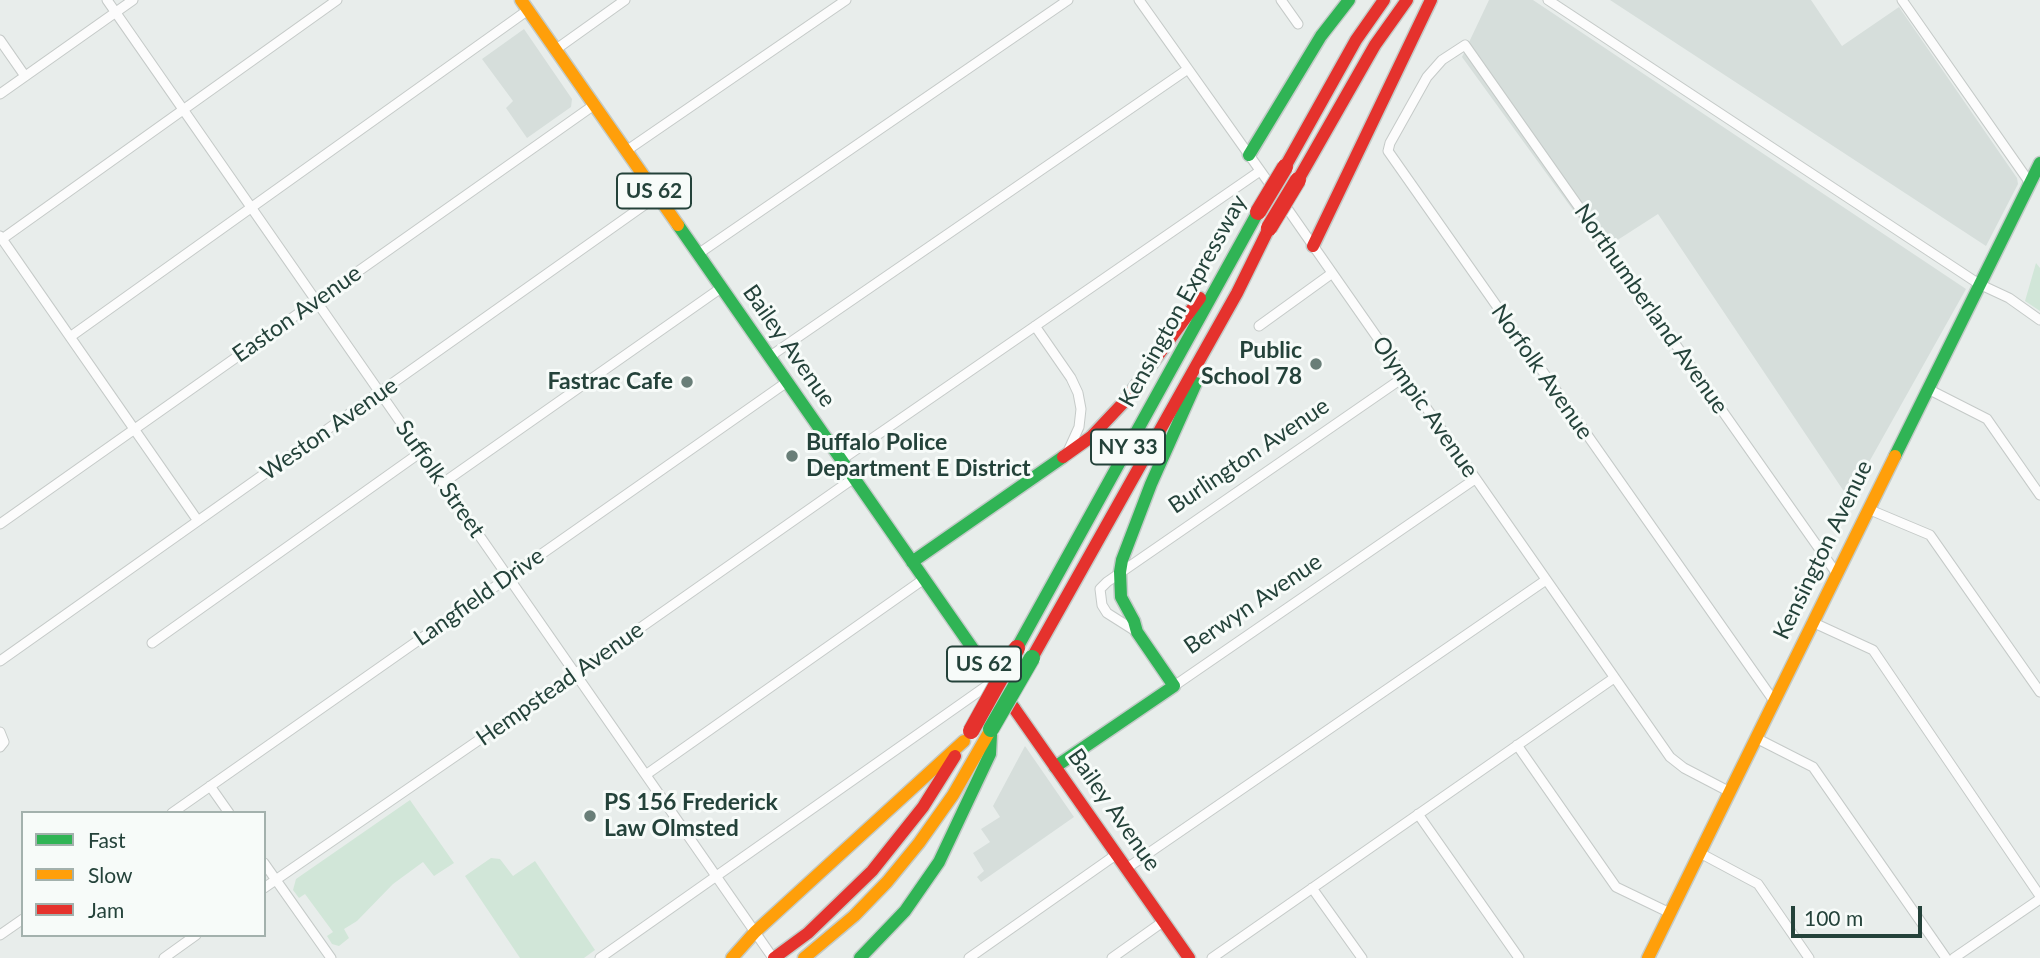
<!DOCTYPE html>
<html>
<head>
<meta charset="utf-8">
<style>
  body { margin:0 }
  #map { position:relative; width:2040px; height:958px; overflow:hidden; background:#e8edeb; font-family:Lato,sans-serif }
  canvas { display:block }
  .legend { position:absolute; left:21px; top:811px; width:245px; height:126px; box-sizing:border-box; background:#f7fbf9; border:2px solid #a3b1ad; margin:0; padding:9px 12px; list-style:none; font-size:21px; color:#24423a }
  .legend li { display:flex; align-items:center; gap:14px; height:35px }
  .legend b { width:35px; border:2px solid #a3b1ad }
  .scale { position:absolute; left:1791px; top:906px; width:131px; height:32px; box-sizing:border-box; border:4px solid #24423a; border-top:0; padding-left:9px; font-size:21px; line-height:24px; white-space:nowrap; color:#24423a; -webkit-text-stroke:5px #f7fbf9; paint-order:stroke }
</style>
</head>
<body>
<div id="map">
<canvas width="2040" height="958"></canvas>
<ul class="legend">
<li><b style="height:9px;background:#30b455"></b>Fast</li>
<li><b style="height:9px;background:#ff9f0a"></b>Slow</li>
<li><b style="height:9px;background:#e5322d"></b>Jam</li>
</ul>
<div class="scale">100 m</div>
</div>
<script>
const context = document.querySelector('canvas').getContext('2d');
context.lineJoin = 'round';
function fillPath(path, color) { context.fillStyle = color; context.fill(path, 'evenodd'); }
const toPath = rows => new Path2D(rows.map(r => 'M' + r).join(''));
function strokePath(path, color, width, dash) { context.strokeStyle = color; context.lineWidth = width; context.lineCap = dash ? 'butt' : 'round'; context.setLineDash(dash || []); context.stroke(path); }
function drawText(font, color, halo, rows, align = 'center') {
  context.font = font + ' Lato,sans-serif'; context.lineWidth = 6; context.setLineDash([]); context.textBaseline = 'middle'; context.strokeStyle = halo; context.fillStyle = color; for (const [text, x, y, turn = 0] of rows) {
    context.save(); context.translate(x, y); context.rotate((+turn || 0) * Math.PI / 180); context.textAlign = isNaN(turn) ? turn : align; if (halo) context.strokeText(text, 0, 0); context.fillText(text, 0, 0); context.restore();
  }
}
fillPath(toPath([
  [1489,0,1533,0,1966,289,1850,496,1843,490,1658,214,1602,250,1462,57],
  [1610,0,1811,0,1842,46,1899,7,2017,178,2018,184,1986,246],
  [524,29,572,99,571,107,527,138,506,108,513,101,482,59],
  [1025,746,1074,817,981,882,977,877,984,871,973,853,990,842,981,829,1000,817,993,806]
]), '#d6dedb');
fillPath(toPath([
  [2036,263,2040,268,2040,311,2025,301],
  [410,800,454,863,434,876,423,862,393,884,357,921,344,929,349,938,339,946,332,944,327,936,333,932,305,894,299,898,293,890,296,879],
  [491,858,500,859,513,876,535,861,595,950,584,958,520,958,465,876]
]), '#d1e6d8');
const street = toPath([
  [107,0,773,958],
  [1139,0,1274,190],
  [1281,0,1298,24],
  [1548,0,1979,284,2009,298,2040,320],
  [1902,0,2030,183],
  [0,40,25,76],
  [555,50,625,0],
  [0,94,133,0],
  [626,151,846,0],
  [1282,201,1670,757,1684,768,1730,792],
  [0,236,198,521],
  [2,239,337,0],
  [698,254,1068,0],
  [1035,326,1071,378,1078,393,1081,409,1079,427,1069,449],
  [1259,326,1331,274],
  [70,337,528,10],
  [769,357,1188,69],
  [1928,389,1987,419,2040,495],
  [841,460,1260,171],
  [443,483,721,288],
  [1868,509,1930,535,2040,692],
  [0,524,594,105],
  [1812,622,1873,650,2040,896],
  [1137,632,1107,613,1102,605,1100,589,1107,582,1404,377],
  [152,643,421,452],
  [0,661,657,196],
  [1174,686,1475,479],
  [1774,701,1388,151,1390,143,1427,77,1442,60,1465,45,1837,574],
  [0,732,4,742,0,747],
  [1756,738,1813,767,1946,958],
  [1517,745,1616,887,1670,913],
  [647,774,924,579],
  [210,786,229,813],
  [172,813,787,382],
  [1418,814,1519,958],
  [1700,853,1758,884,1809,958],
  [264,863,331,958],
  [1127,868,1546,580],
  [264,888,566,680,854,478],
  [1312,888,1362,958],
  [0,935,23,919],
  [164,958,196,935],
  [600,958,995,680],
  [969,958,1117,854],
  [1112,958,1164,921],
  [1212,958,1614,678],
  [1954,958,2040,899]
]);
const fast = toPath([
  [1249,155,1321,36,1349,0],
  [678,225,1014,708],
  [1895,456,2040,163],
  [912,562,1063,457],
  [1120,572,1122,560,1151,484,1196,383],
  [1017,648,1258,212],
  [1055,767,1174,686,1137,632,1134,621,1121,597,1120,572],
  [860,958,905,911,939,862,990,754,991,735]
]);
const slow = toPath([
  [521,0,678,225],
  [732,958,755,932,964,741],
  [804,958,854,916,887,882,919,843,953,795,991,729],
  [1648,958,1895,456]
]);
const jam = toPath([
  [1285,167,1356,40,1384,0],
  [1298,180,1375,45,1407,0],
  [1313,246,1431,0],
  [1063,457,1091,437,1124,402,1200,298],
  [1032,658,1237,293,1269,228],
  [1014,708,1189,958],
  [774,958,808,933,872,871,923,807,955,756]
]);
strokePath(street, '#c5cac8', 11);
strokePath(fast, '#c3cbc8', 15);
strokePath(slow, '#c3cbc8', 15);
strokePath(jam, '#c3cbc8', 15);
strokePath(street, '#fcfcfc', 9);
strokePath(fast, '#30b455', 12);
strokePath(slow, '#ff9f0a', 12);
strokePath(jam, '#e5322d', 12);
const fastBridge = toPath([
  [991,729,1032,658]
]);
const jamBridge = toPath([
  [1258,212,1285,167],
  [1269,228,1298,180],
  [971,731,1017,648]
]);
strokePath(fastBridge, '#c3ccc9', 18, []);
strokePath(jamBridge, '#c3ccc9', 18, []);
strokePath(fastBridge, '#30b455', 16);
strokePath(jamBridge, '#e5322d', 16);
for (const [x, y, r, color] of [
  [1316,364,7,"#697e78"],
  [687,382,7,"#697e78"],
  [792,456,7,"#697e78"],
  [590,816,7,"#697e78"]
]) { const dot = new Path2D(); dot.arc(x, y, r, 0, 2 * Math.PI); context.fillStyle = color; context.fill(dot); strokePath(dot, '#f7fbf9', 2.5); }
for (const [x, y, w] of [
  [654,191,74],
  [1128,447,74],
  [984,664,74]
]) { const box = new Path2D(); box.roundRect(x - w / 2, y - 17.5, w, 35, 5); context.fillStyle = '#f7fbf9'; context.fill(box); strokePath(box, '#24423a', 2); }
drawText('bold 21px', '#24423a', null, [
  ["US 62",654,191],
  ["NY 33",1128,447],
  ["US 62",984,664]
]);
drawText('23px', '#24423a', '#f7fbf9', [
  ["Kensington Expressway",1183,301,-61],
  ["Northumberland Avenue",1651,309,55],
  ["Easton Avenue",297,314,-35],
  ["Bailey Avenue",789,346,55],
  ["Norfolk Avenue",1542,372,55],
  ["Olympic Avenue",1425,407,55],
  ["Weston Avenue",329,429,-35],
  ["Burlington Avenue",1249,456,-34],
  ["Suffolk Street",440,479,55],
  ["Kensington Avenue",1823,550,-64],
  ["Langfield Drive",479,597,-35],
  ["Berwyn Avenue",1253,604,-34],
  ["Hempstead Avenue",560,684,-35],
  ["Bailey Avenue",1114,810,55]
]);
drawText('bold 23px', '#24423a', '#f7fbf9', [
  ["Public",1302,351],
  ["School 78",1302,377],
  ["Fastrac Cafe",673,382],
  ["Buffalo Police",806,443,"left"],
  ["Department E District",806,469,"left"],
  ["PS 156 Frederick",604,803,"left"],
  ["Law Olmsted",604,829,"left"]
], 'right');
</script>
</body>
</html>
